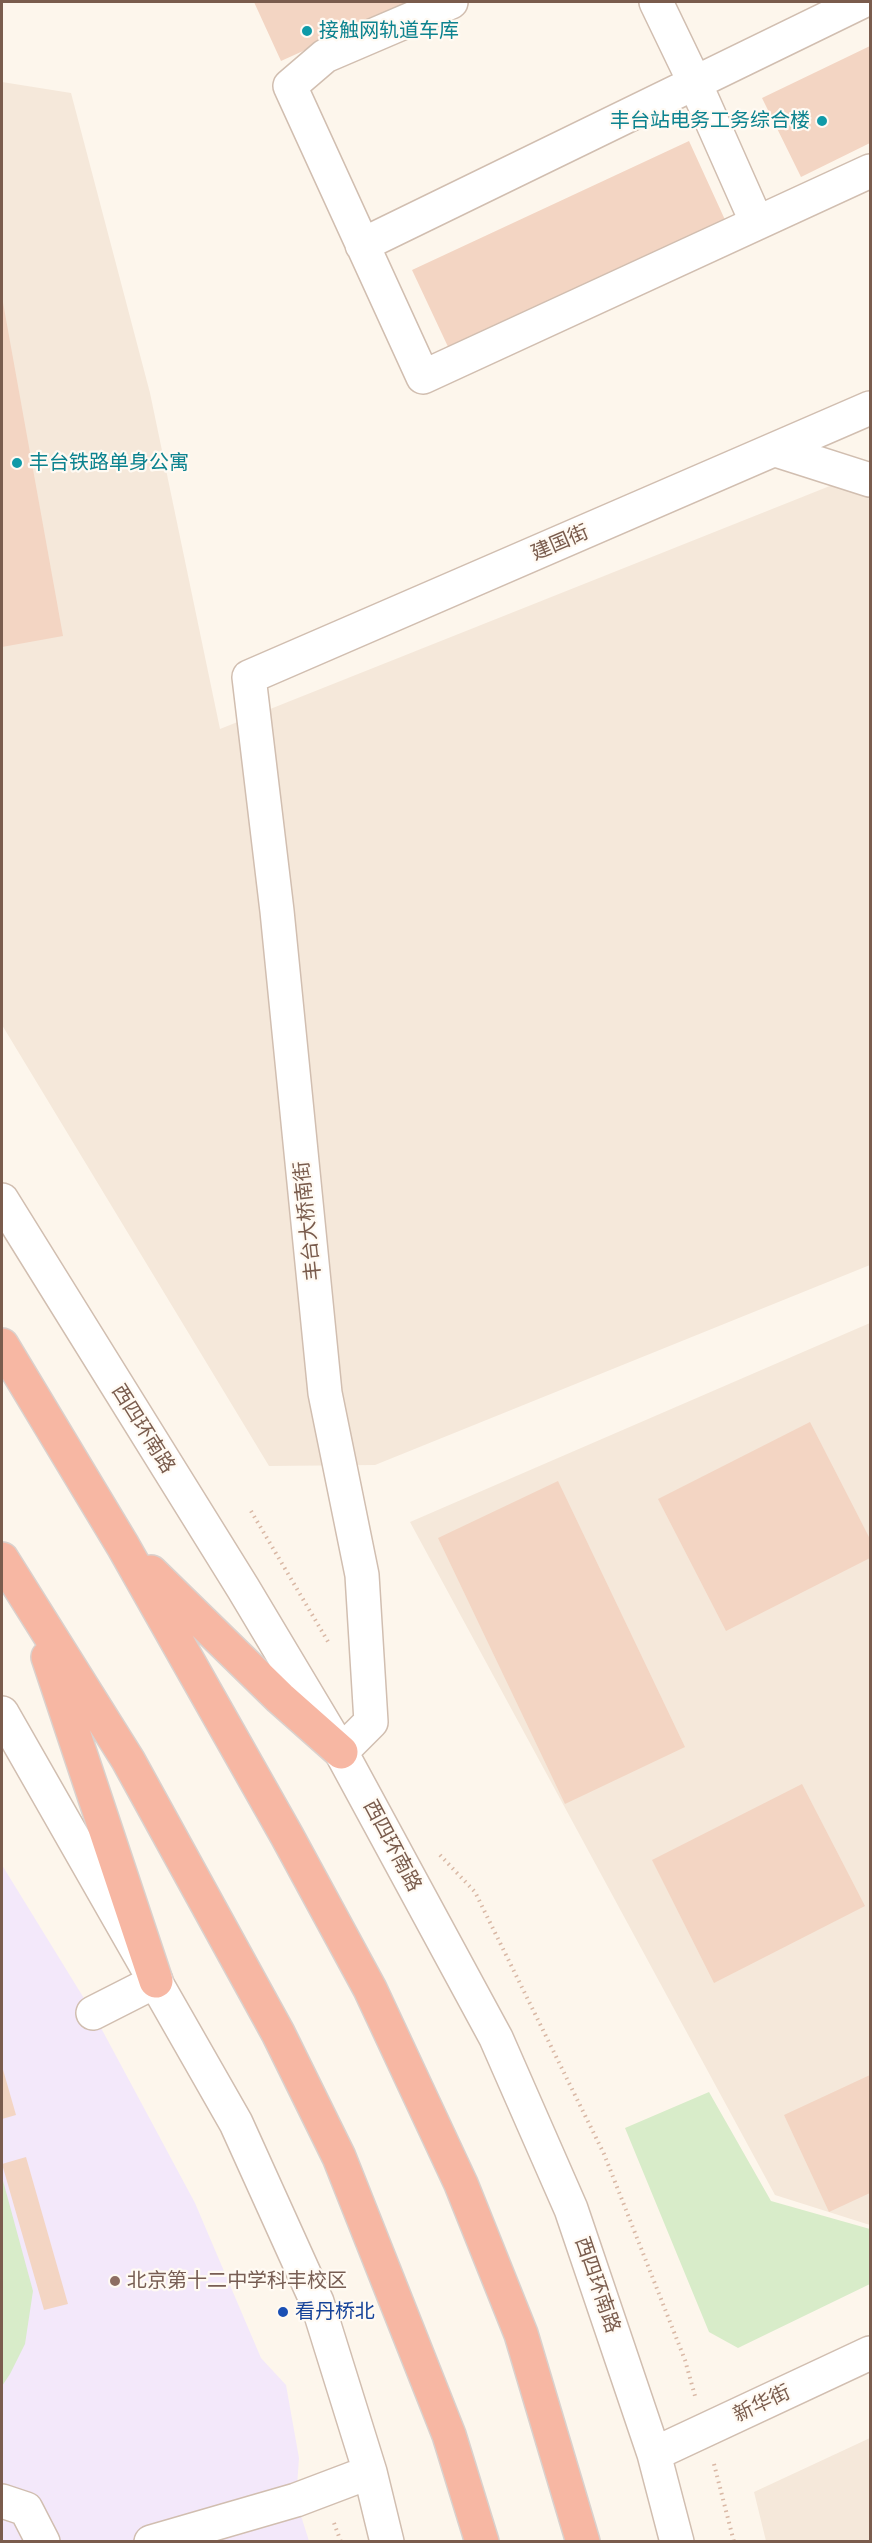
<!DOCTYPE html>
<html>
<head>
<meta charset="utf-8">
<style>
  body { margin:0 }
  #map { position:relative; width:872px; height:2543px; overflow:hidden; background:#fdf6ec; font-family:Cabin,sans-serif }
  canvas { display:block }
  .frame { position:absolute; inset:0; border:3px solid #7a5c4d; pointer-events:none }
</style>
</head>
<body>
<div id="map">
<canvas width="872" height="2543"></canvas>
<div class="frame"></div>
</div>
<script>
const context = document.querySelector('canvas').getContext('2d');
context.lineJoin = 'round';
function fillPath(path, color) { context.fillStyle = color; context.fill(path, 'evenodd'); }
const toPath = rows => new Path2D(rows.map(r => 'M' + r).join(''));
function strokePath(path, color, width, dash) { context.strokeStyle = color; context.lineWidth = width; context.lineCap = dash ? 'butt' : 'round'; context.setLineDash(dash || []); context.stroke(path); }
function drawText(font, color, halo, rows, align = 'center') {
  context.font = font + ' Cabin,"Noto Sans SC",sans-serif'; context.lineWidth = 4.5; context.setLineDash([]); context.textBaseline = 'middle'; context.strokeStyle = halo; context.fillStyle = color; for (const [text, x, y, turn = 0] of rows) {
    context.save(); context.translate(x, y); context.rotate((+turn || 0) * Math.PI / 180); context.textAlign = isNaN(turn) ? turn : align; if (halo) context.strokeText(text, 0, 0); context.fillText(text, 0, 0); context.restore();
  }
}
fillPath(toPath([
  [2,82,71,93,150,393,220,729,870,470,870,1265,375,1465,269,1466,2,1025],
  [870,1323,870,2225,775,2195,410,1522],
  [870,2438,870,2541,766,2541,754,2492]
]), '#f5e8da');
fillPath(toPath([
  [2,1865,93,2013,195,2203,261,2358,286,2385,299,2458,296,2500,309,2541,2,2541]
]), '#f3e8fa');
fillPath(toPath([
  [709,2092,771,2201,870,2229,870,2284,738,2348,709,2332,625,2128],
  [2,2177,33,2291,25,2344,10,2374,2,2386]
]), '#d8ecc9');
fillPath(toPath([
  [254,2,411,2,281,61],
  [870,46,870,143,801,177,762,98],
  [689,141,726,222,450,351,412,270],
  [2,297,63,636,2,647],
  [810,1422,870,1539,870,1558,726,1631,658,1499],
  [558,1481,685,1747,565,1804,438,1538],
  [802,1784,865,1906,714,1983,652,1860],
  [2,2066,16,2115,2,2119],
  [870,2075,870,2193,829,2212,784,2115],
  [26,2157,68,2304,44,2310,2,2164]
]), '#f3d5c3');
const minor = toPath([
  [451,2,325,56,290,86,423,377,870,171],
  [656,2,694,81,757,223],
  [362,245,861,2],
  [776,450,870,480],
  [2,1200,243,1588,341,1752,496,2038,571,2209,654,2454,677,2542],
  [2,1713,236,2123,317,2302,370,2472,387,2542],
  [341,1752,371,1722,362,1575,325,1393,277,911,249,677,870,408],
  [93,2013,156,1981],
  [654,2454,870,2353],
  [2,2501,26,2509,43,2542],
  [151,2542,296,2500,370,2472]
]);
const highway = toPath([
  [2,1345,123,1546,287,1836,370,1989,461,2184,521,2334,583,2542],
  [2,1559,128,1760,278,2033,339,2157,449,2435,482,2542],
  [151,1572,280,1698,341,1752],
  [48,1657,156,1981]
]);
strokePath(minor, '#d1beb0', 36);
strokePath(highway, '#dad1cd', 36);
strokePath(toPath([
  [251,1511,330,1645],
  [440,1855,475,1892,604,2154,685,2360,695,2396],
  [714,2464,734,2542],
  [334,2523,341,2542]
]), '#d9b8a5', 4, [1.5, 4.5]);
strokePath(minor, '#fff', 33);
strokePath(highway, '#f7b7a3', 33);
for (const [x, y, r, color] of [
  [307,31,6,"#0f9aa8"],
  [822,121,6,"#0f9aa8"],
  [17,463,6,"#0f9aa8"],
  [115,2281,6,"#8d6e63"],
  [283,2312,6,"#1a4fb4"]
]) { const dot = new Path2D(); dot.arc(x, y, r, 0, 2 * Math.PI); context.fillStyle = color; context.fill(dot); strokePath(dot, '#fffaf3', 2); }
drawText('20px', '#0d838f', '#fffaf3', [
  ["接触网轨道车库",319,31],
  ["丰台站电务工务综合楼",810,121,"right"],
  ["丰台铁路单身公寓",29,463]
], 'left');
drawText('20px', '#7a5c4d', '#fffaf3', [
  ["建国街",560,543,-23],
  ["丰台大桥南街",308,1221,-96],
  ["西四环南路",143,1429,58],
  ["西四环南路",392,1846,62],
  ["西四环南路",597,2285,71],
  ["新华街",762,2404,-25]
]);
drawText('20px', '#785e54', '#fffaf3', [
  ["北京第十二中学科丰校区",127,2281]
], 'left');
drawText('20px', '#164399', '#fffaf3', [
  ["看丹桥北",295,2312]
], 'left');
</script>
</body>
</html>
